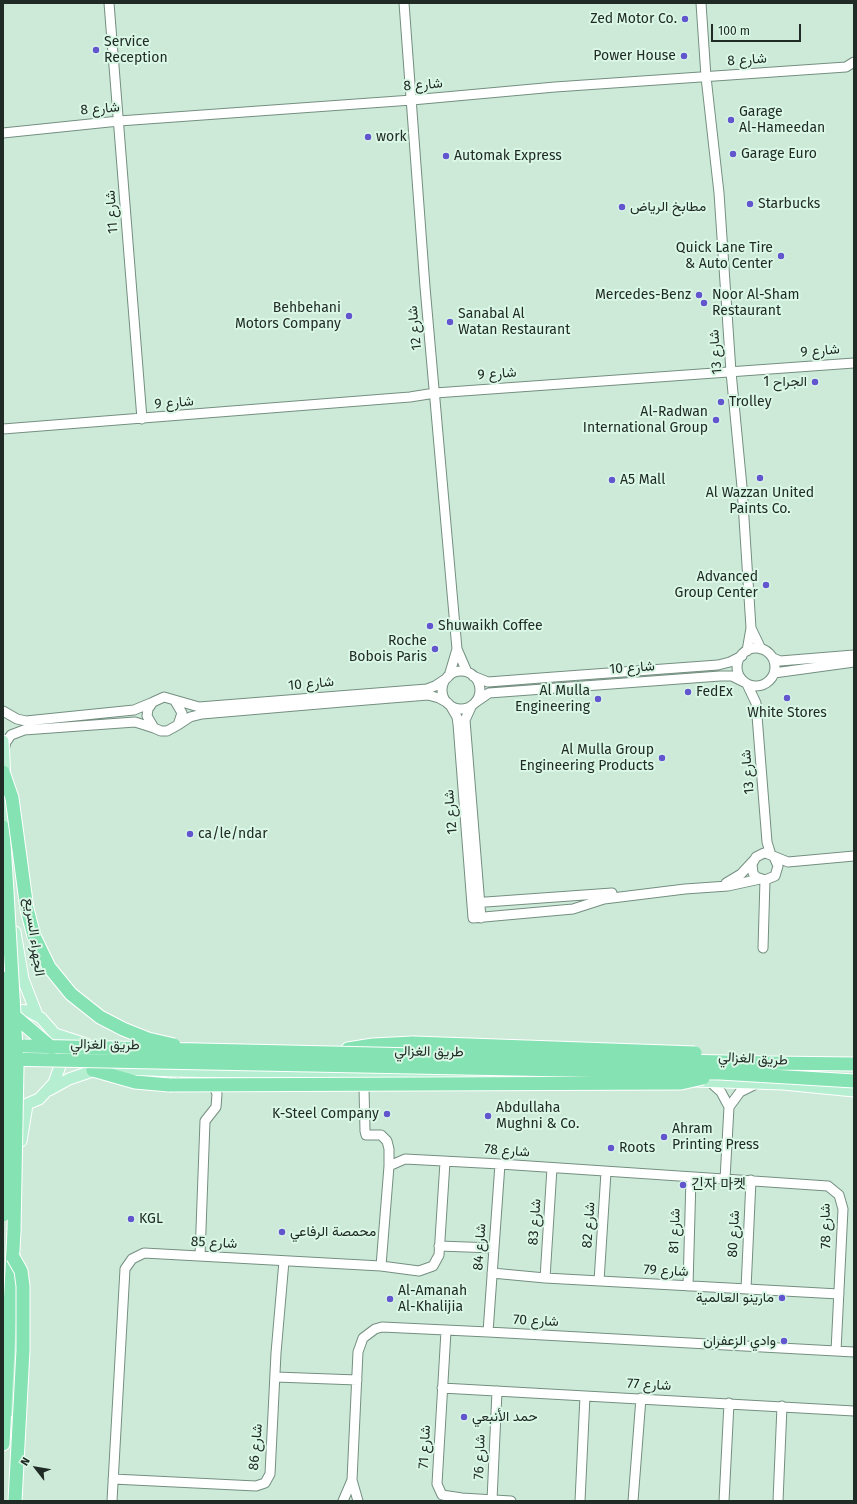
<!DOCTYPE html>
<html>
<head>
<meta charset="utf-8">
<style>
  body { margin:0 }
  #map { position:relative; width:857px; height:1504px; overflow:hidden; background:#cdead9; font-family:"Fira Sans",sans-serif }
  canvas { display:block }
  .frame { position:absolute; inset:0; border:4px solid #202b25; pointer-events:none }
  .north { position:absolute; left:16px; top:1448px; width:40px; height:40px; -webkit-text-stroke:3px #daf7e6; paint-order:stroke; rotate:301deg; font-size:11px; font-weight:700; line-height:16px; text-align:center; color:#202b25 }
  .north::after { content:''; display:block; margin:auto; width:14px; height:18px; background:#202b25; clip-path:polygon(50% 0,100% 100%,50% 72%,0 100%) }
  .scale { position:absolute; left:711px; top:24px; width:90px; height:18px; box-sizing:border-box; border:2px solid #202b25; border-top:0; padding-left:5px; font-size:12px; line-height:14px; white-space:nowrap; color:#202b25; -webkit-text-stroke:3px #daf7e6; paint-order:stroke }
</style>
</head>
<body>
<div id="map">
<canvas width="857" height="1504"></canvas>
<div class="frame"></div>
<div class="north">N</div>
<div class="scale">100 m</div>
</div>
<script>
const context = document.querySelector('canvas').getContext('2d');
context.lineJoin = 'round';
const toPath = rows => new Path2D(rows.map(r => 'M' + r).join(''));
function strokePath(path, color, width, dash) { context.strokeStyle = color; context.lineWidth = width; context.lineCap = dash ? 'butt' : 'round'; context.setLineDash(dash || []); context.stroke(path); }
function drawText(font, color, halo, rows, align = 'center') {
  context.font = font + ' "Fira Sans",Vazirmatn,"Noto Sans KR",sans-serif'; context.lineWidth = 4; context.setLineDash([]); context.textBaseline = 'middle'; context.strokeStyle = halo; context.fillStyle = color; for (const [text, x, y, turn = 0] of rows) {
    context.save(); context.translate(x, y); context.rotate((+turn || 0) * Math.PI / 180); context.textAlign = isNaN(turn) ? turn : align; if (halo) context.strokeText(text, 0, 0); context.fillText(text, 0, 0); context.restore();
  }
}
const minor = toPath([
  [109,3,142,419],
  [404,3,425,287,457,649,467,672],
  [701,3,706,77,719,193,731,372,742,487,751,628,747,651],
  [3,133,119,121,412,100,555,87,846,67,854,62],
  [3,429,410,397,435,393,854,363],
  [751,628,761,649],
  '737 667a19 19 0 1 1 38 0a19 19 0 1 1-38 0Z',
  [773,658,780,661,854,655],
  '442 690a19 19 0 1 1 38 0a19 19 0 1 1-38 0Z',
  [774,673,854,662],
  [449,676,457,649],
  [473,676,488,682,554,677,718,665,730,662,742,656],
  [747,684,756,703,767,842,771,855],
  [175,701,182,713,178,725,167,731,161,731,154,728,147,716,148,709,153,702,164,697,199,707,427,689,435,686,447,678],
  [476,702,489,693,720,676,732,676,744,682],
  [450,705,457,717,458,724,473,918,573,909,604,899,685,889,728,886,760,879],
  [471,707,465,720,481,918],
  [3,711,17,719,26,721,134,710,151,703],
  [178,725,190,717,202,714,342,702,428,695,439,698,448,703],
  [4,750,6,742,11,735,24,730,135,722,154,728],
  [774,857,778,866,775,876,765,880,756,877,753,873,752,864,756,857,764,853,768,854,788,862,854,856],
  [726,883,741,874,754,860],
  [472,903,612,893],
  [763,948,765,880],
  [180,1073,210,1083,214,1086,217,1094,216,1107,205,1121,200,1256],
  [361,1080,364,1088,365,1131,366,1135,381,1135,387,1141,389,1149,389,1166,381,1266],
  [709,1081,721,1092,729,1107,725,1179],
  [729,1107,740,1092,756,1084],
  [389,1166,405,1159,500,1164,828,1186,839,1195,843,1209,836,1351],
  [439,1246,494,1248],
  [492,1273,545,1278,839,1294],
  [545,1278,552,1168],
  [599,1281,606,1172],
  [688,1286,691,1177],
  [746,1289,751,1180],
  [446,1331,437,1484,442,1495,462,1498,511,1501],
  [488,1332,500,1164],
  [276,1377,357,1380],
  [442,1388,854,1411],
  [113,1479,256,1486,265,1483,270,1474,276,1353,284,1261],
  [492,1500,497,1391],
  [112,1501,125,1269,132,1259,144,1253,381,1266,419,1271,433,1266,439,1255,445,1162],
  [343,1501,352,1480],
  [358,1501,352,1480,358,1352,363,1338,375,1329,382,1327,488,1332,854,1352],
  [580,1501,585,1396],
  [633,1501,641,1398],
  [724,1501,729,1403],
  [778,1501,782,1406]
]);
const major = toPath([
  [3,741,8,837],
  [15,932,23,979,37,1015],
  [6,1009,28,1011,41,1018,55,1034,60,1048,61,1063,54,1083,39,1099,20,1107],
  [55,1034,86,1044],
  [695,1081,783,1084,854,1091],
  [49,1090,69,1079,101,1068,175,1071,510,1077],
  [21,1141,27,1105],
  [14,1411,16,1304]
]);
const highway = toPath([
  [3,827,7,892],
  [348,1049,373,1045,413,1043],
  [93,1070,135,1082,169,1085],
  [3,1444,14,1231]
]);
strokePath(minor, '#748f80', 11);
strokePath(major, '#fff', 13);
strokePath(highway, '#fff', 15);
strokePath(minor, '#fff', 9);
strokePath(major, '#b6eed1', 11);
strokePath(highway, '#85e2b2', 13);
const highwayBridge = toPath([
  [3,772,12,798,27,909,34,936,49,967,71,994,100,1017,123,1029,148,1039,174,1045],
  [7,892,17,1066,14,1231],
  [3,978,7,1028,7,1096,3,1215],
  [12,1014,52,1048],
  [413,1043,695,1053],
  [25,1046,768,1063,854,1064],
  [3,1059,720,1073,854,1081],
  [169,1085,681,1083,703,1078],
  [13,1257,21,1271,23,1286,23,1350,15,1501]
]);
strokePath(highwayBridge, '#fff', 15, []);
strokePath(highwayBridge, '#85e2b2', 13);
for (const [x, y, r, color] of [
  [685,19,4,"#6255ce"],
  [96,50,4,"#6255ce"],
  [684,56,4,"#6255ce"],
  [731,120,4,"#6255ce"],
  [368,137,4,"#6255ce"],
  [733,154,4,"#6255ce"],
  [446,156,4,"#6255ce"],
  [750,204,4,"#6255ce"],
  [622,207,4,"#6255ce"],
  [781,256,4,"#6255ce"],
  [699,295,4,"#6255ce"],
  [704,303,4,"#6255ce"],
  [349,316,4,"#6255ce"],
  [450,322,4,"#6255ce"],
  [815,382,4,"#6255ce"],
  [721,402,4,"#6255ce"],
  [716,420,4,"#6255ce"],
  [760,478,4,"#6255ce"],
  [612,480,4,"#6255ce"],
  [766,585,4,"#6255ce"],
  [430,626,4,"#6255ce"],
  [435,649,4,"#6255ce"],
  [688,692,4,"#6255ce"],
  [787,698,4,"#6255ce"],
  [598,699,4,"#6255ce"],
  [662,758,4,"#6255ce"],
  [190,834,4,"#6255ce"],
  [387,1114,4,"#6255ce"],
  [488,1116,4,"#6255ce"],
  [664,1137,4,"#6255ce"],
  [611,1148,4,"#6255ce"],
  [683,1185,4,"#6255ce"],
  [131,1219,4,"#6255ce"],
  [282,1232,4,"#6255ce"],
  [782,1298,4,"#6255ce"],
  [390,1299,4,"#6255ce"],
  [784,1341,4,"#6255ce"],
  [464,1417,4,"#6255ce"]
]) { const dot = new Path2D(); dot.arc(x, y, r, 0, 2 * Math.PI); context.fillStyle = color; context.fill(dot); strokePath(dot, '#daf7e6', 1.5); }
drawText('14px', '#202b25', '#daf7e6', [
  ["Zed Motor Co.",677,19,"right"],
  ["Service",104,42],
  ["Reception",104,58],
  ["Power House",676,56,"right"],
  ["Garage",739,112],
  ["Al-Hameedan",739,128],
  ["work",376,137],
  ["Garage Euro",741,154],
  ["Automak Express",454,156],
  ["Starbucks",758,204],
  ["مطابخ الرياض",630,207],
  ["Quick Lane Tire",773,248,"right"],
  ["& Auto Center",773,264,"right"],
  ["Mercedes-Benz",691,295,"right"],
  ["Noor Al-Sham",712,295],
  ["Restaurant",712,311],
  ["Behbehani",341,308,"right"],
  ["Motors Company",341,324,"right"],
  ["Sanabal Al",458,314],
  ["Watan Restaurant",458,330],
  ["الجراح 1",807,382,"right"],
  ["Trolley",729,402],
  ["Al-Radwan",708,412,"right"],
  ["International Group",708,428,"right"],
  ["A5 Mall",620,480],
  ["Al Wazzan United",760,493,"center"],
  ["Paints Co.",760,509,"center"],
  ["Advanced",758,577,"right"],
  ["Group Center",758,593,"right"],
  ["Shuwaikh Coffee",438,626],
  ["Roche",427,641,"right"],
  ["Bobois Paris",427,657,"right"],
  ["Al Mulla",590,691,"right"],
  ["Engineering",590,707,"right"],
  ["FedEx",696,692],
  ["White Stores",787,713,"center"],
  ["Al Mulla Group",654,750,"right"],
  ["Engineering Products",654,766,"right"],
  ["ca/le/ndar",198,834],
  ["Abdullaha",496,1108],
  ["Mughni & Co.",496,1124],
  ["K-Steel Company",379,1114,"right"],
  ["Ahram",672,1129],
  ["Printing Press",672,1145],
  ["Roots",619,1148],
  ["긴자 마켓",691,1185],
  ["KGL",139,1219],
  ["محمصة الرفاعي",290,1232],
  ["Al-Amanah",398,1291],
  ["Al-Khalijia",398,1307],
  ["مارينو العالمية",774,1298,"right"],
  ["وادي الزعفران",776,1341,"right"],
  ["حمد الأنبعي",472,1417]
], 'left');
drawText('14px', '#202b25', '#daf7e6', [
  ["شارع 8",747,60,-4],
  ["شارع 8",423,85,-5],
  ["شارع 8",100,109,-5],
  ["شارع 11",112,212,-94],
  ["شارع 12",415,328,-96],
  ["شارع 9",820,351,-5],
  ["شارع 13",716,352,-94],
  ["شارع 9",497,374,-4],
  ["شارع 9",174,403,-5],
  ["شارع 10",632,668,-4],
  ["شارع 10",311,684,-5],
  ["شارع 13",748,772,-95],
  ["شارع 12",451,812,-95],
  ["الجهراء السريع",34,937,82],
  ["طريق الغزالي",105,1045,1],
  ["طريق الغزالي",429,1052,1],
  ["طريق الغزالي",753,1059,3],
  ["شارع 78",507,1151,4],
  ["شارع 83",535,1222,-86],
  ["شارع 82",589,1225,-86],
  ["شارع 78",826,1226,-91],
  ["شارع 81",675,1231,-88],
  ["شارع 80",734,1234,-87],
  ["شارع 85",214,1243,3],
  ["شارع 84",480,1247,-86],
  ["شارع 79",666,1271,3],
  ["شارع 70",536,1321,3],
  ["شارع 77",649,1385,3],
  ["شارع 86",256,1447,-85],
  ["شارع 71",425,1447,-87],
  ["شارع 76",480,1457,-88]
]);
</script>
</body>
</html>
